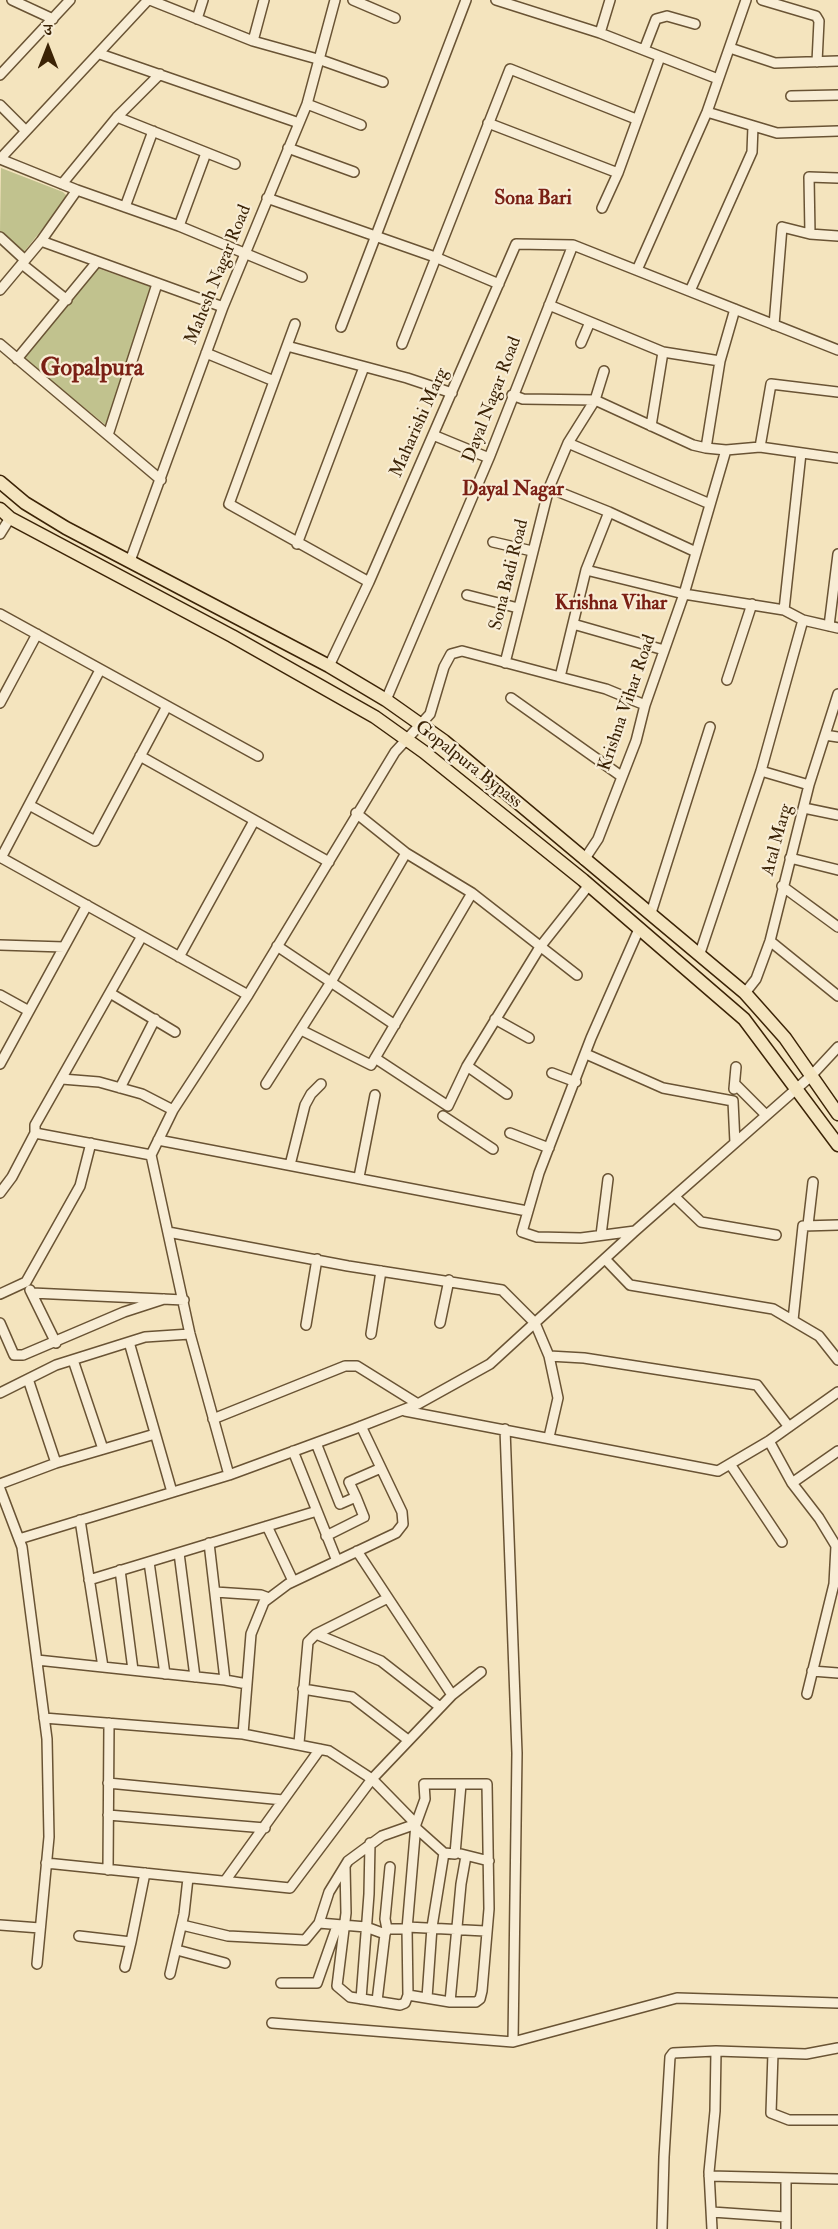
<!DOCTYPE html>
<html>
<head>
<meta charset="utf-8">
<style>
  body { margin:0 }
  #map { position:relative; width:838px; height:2229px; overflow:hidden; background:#f4e4be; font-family:"IM FELL Double Pica","Noto Serif Devanagari",serif }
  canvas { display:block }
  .north { position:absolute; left:18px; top:18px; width:60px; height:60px; -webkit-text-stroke:4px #f8edd5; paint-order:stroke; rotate:0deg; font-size:16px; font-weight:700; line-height:24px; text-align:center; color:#3b2306 }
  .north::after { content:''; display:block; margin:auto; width:21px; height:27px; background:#3b2306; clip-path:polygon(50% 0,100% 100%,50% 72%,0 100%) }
</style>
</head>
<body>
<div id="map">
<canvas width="838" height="2229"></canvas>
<div class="north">उ</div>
</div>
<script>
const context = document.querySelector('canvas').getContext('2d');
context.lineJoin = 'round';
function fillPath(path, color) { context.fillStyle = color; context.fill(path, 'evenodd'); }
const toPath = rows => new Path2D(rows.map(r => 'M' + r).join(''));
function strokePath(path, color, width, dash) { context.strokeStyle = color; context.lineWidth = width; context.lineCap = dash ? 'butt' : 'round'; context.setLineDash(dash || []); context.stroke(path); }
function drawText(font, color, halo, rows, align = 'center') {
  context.font = font + ' "IM FELL Double Pica",serif'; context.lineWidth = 4.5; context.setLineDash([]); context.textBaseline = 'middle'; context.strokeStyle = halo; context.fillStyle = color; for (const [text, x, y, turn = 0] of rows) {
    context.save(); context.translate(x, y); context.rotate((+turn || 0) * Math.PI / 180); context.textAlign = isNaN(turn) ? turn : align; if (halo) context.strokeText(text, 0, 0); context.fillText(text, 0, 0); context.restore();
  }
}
fillPath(toPath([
  [1,168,63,192,68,197,23,253,0,231],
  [97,268,154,288,107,426,23,358]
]), '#c1c28e');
const minor = toPath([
  [12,0,53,19],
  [150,0,253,41,321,60,383,82],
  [353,0,395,18],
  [496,0,600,33,718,79],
  [762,0,816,16,819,21,817,62],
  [197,19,203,0],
  [600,33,610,0],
  [253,41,264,0],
  [730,48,775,63,838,61],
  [644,50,656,19,667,16,695,24],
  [100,54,299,123],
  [0,75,70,0],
  [791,96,838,95],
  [307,104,361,125],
  [0,105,26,131],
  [707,112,777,133,838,131],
  [117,117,235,164],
  [488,123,618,173],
  [288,148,354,172],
  [0,159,77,190,179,226,302,277],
  [0,159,148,0],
  [62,184,117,117,160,74],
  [267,198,435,257,499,284],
  [125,207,153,131],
  [602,208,618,173,660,57],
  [179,226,206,153],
  [810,234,809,177,838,178],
  [0,237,25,260],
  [41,241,223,307],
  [22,264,67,300],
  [637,270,707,112,746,0],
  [0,290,41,241,77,190],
  [690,291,752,152,753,126],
  [549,305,663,352,720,361],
  [295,324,229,504,369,582],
  [774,325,782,227,810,234,838,236],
  [341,327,466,0],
  [581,343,590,322],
  [0,344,161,480],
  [402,344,510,69,636,119],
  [287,346,407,378,452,393],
  [206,353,274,381],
  [17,359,96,263],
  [512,395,523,399,595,400,693,445,706,448,726,450,760,447,838,458],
  [651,426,663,352],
  [108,435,157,284],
  [433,435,489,458],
  [568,443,710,504],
  [760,447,771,384,838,392],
  [706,448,720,361,735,309],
  [549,488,609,512,696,552],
  [0,534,10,518],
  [493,542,532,551],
  [297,544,364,367],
  [130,561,223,307,307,104,335,0],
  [586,570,684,594,784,610,803,620,838,628],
  [467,595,518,608],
  [784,610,801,453],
  [0,614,258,756],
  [573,624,664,650],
  [829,626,838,554],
  [505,663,549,488,568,443,595,400,604,371],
  [329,666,369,582,516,244,573,245,838,350],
  [560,677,586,570,609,512],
  [727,680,752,604],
  [511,698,621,776],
  [386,700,489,458,573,245],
  [0,703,37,634],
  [825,735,838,737],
  [140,756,329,862],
  [761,771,809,785],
  [31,806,95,841,167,706],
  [804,808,838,815],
  [0,857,248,995],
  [1,858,100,670],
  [790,858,838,870],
  [584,860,598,839,636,741,645,705,684,594,726,450],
  [782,886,838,927],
  [472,893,577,975],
  [651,913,710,727],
  [770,941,838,996],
  [0,945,64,947],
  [277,946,395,1025],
  [700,953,761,771,803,620],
  [179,957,254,821],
  [110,993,175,1032],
  [745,993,756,979,770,941,809,785,838,694],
  [0,995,29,1011],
  [495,1019,529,1038],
  [301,1030,371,1065,472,893,406,853,356,813],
  [586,1054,663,1088,733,1101,735,1143],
  [375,1058,448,1106,467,1066,540,947,589,885],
  [0,1064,87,905],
  [467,1066,507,1094],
  [552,1073,576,1082],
  [62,1079,99,1082,142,1094,173,1110],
  [266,1084,331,982,406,853],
  [735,1084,766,1115],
  [120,1088,155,1019],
  [734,1089,736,1067],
  [443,1116,493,1149],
  [35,1133,151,1155],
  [510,1133,549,1148],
  [158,1140,527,1211],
  [290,1165,305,1105,311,1094,321,1084],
  [359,1177,375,1095],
  [0,1193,12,1177,35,1133,35,1125,142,936],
  [675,1197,701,1222,776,1235],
  [808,1225,813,1182],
  [635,1231,581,1238,537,1237,522,1232,539,1173,591,1038,639,929],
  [168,1232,348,1266,502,1290,535,1323,549,1356,558,1398,549,1437],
  [601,1235,608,1179],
  [606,1260,630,1285,773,1309,819,1336,838,1360],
  [30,1290,56,1343],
  [32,1293,184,1300],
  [0,1294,26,1282,80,1186,91,1143],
  [793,1320,803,1226,838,1225],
  [0,1323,14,1355,23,1355,124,1312,164,1299],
  [440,1323,449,1280],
  [306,1325,317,1259],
  [371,1334,381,1271],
  [129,1342,172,1492],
  [549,1356,584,1358,757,1385,789,1427],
  [73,1360,103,1449],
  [28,1379,56,1463],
  [0,1393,56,1365,145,1337,190,1334],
  [405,1411,718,1471,769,1441,838,1392],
  [213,1419,345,1366,357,1366,418,1404],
  [769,1441,792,1483,819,1518,836,1546,834,1584,807,1694],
  [316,1443,340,1504,356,1497,349,1482,381,1468],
  [730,1464,782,1542],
  [229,1475,190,1334,151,1155,173,1110,248,995,395,752,430,714,444,667,451,654,462,651,560,677,606,689,645,705],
  [792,1483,838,1451],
  [0,1484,56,1463,155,1434],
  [0,1489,22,1547,47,1739,49,1837,37,1964],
  [317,1511,337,1561],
  [80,1520,103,1667],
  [267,1526,293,1581],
  [326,1536,364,1517,356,1497],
  [19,1539,229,1475,354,1429,418,1404,490,1364,635,1231,811,1076,838,1047],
  [209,1543,225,1680],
  [357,1551,452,1695],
  [179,1553,195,1677],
  [149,1562,165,1674],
  [120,1570,133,1670],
  [89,1580,317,1511,293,1451],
  [215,1592,261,1595,269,1598],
  [316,1634,381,1661,440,1707],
  [37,1660,225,1680,247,1684],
  [812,1671,838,1673],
  [303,1689,352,1697,408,1740],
  [44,1718,243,1734,329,1751,372,1779,416,1824,382,1836,348,1861,329,1892,319,1923,305,1940,228,1936,182,1925],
  [243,1734,251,1634,264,1602,288,1584,396,1533,403,1524,402,1512,361,1426],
  [299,1743,308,1642,316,1634,388,1598],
  [108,1783,283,1800],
  [424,1784,487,1784,489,1909,482,1991,480,1999,476,2002,450,2002,408,1995,407,1929,416,1824,425,1799,424,1784],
  [108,1815,265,1828],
  [416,1828,444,1853,455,1854,461,1784],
  [461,1854,489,1861],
  [46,1863,290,1888,372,1779,452,1695,481,1672],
  [345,1866,346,1913,337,1986,350,1997,400,2005,405,2003,408,1995],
  [108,1870,109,1723],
  [225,1881,320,1749],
  [319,1923,366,1927,385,1934,387,1929,407,1929],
  [0,1925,40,1928],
  [407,1927,485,1931],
  [387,1929,385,1919,390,1867],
  [79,1936,131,1942,145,1873],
  [177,1950,225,1963],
  [125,1967,131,1942],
  [170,1974,184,1914,188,1878],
  [281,1983,317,1983,337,1926],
  [427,1998,432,1927,444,1853],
  [361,1999,369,1894,370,1843],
  [377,2001,385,1934],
  [450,2002,461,1884,466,1856],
  [272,2023,513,2042,517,1753,505,1429],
  [513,2042,677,1998,838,2003],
  [773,2053,771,2113,789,2120,838,2120],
  [709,2176,838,2179],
  [712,2212,785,2217],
  [662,2229,664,2157,670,2057,673,2053,716,2051,806,2054,838,2048],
  [712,2229,709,2172,715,2111,716,2051],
  [786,2229,786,2179]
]);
const major = toPath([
  [0,482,25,503,66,528,329,666,386,700,444,741,745,993,785,1038,838,1114],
  [0,509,10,518,232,636,375,717,424,752,583,880,744,1019,838,1145]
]);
strokePath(minor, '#695334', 12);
strokePath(major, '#3b2306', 15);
strokePath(minor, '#f8edd5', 9);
strokePath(major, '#f4e4be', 12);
drawText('18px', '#3b2306', '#f8edd5', [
  ["Mahesh Nagar Road",219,275,-68],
  ["Dayal Nagar Road",493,400,-69],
  ["Maharishi Marg",420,423,-66],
  ["Sona Badi Road",510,575,-76],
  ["Krishna Vihar Road",628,703,-71],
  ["Gopalpura Bypass",468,765,38],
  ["Atal Marg",778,840,-75]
]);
drawText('bold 20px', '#7a1f14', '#f8edd5', [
  ["Sona Bari",533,200],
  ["Dayal Nagar",513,491],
  ["Krishna Vihar",611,605]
]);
drawText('bold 24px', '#7a1f14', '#f8edd5', [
  ["Gopalpura",92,370]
]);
</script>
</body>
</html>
